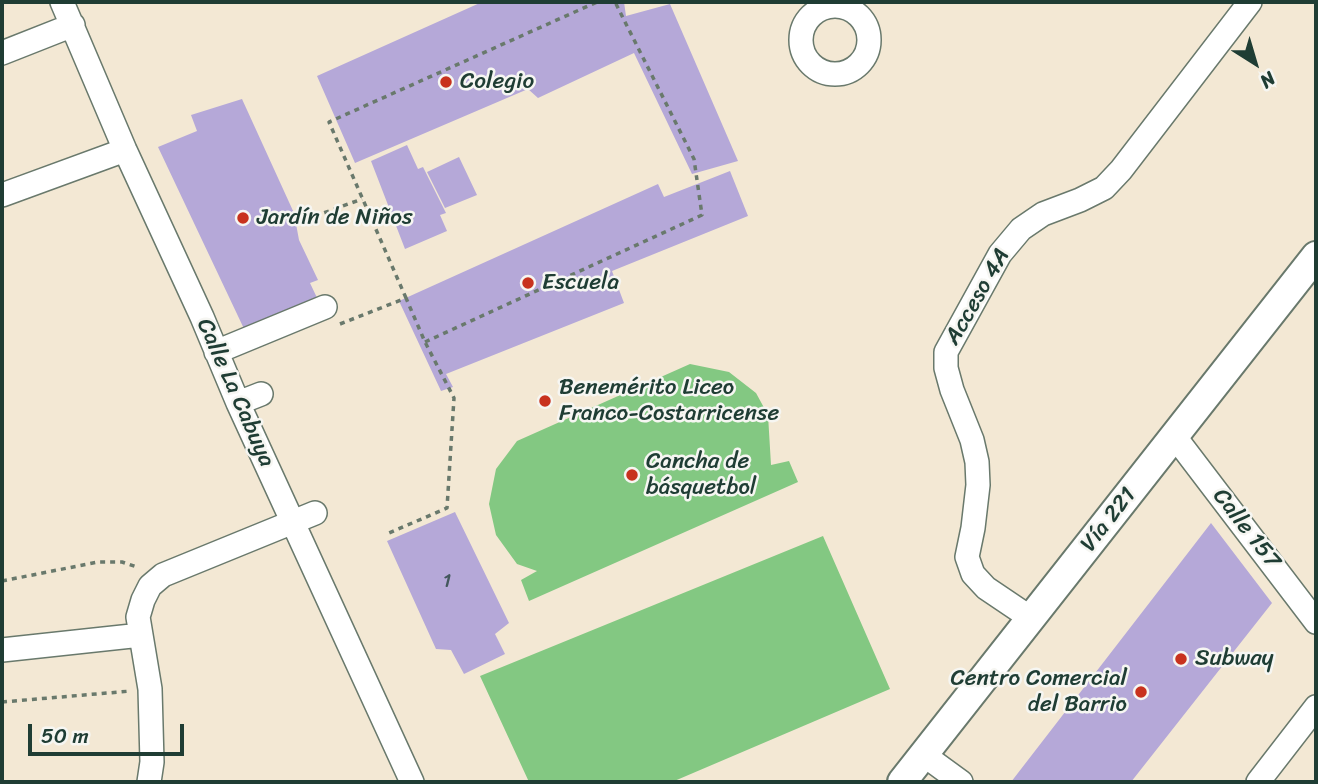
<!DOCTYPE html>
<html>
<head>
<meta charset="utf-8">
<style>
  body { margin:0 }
  #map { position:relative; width:1318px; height:784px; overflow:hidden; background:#f3e8d4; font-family:Sriracha,sans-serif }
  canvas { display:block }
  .frame { position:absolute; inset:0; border:4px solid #1f3d34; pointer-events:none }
  .north { position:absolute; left:1220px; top:28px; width:70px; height:70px; -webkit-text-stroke:5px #f6f6f2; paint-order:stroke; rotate:143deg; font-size:19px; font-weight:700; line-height:28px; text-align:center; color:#1f3d34 }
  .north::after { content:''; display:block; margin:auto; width:24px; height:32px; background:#1f3d34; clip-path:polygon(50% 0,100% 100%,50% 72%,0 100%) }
  .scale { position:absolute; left:28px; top:724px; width:156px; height:32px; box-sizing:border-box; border:4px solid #1f3d34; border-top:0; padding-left:9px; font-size:21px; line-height:24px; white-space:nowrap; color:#1f3d34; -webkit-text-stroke:5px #f6f6f2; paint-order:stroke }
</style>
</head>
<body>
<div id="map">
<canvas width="1318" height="784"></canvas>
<div class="frame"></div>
<div class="north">N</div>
<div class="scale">50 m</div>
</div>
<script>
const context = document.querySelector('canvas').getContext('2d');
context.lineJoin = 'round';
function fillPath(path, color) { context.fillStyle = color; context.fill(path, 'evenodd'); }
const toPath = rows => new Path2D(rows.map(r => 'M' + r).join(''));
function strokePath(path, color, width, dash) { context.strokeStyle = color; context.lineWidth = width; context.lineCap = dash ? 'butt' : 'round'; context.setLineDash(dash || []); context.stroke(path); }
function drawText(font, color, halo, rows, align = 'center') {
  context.font = font + ' Sriracha,sans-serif'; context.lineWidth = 5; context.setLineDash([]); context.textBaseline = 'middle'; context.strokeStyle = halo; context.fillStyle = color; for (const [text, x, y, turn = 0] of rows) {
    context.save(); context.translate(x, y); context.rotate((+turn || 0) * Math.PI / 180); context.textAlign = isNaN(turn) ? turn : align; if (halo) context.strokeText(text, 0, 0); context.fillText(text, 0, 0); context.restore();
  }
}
fillPath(toPath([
  [690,364,729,372,756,393,768,415,771,465,789,461,798,482,529,601,521,580,537,571,517,564,496,535,489,504,496,469,517,441],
  [823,536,890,689,672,782,529,782,480,676]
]), '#83c882');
fillPath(toPath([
  [482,2,624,2,626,16,670,4,738,161,692,174,634,53,538,98,528,89,355,163,317,76],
  [242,99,294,213,299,240,318,280,310,283,319,302,246,333,158,147,197,131,191,115],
  [407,145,418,169,423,167,446,213,440,215,447,231,405,249,371,161],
  [459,157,477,195,445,208,427,172],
  [730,171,748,216,612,271,624,303,446,374,453,387,441,391,399,301,658,184,664,197],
  [455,512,509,623,495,634,505,654,464,674,451,650,436,649,387,541],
  [1211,523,1272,603,1131,782,1011,782]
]), '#b5a8d8');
const minor = toPath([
  [62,2,125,150,202,317,238,403,412,782],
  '801 40a34 34 0 1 1 68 0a34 34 0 1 1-68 0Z',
  [2,53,73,25],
  [2,195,125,150],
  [216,352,325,307],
  [238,403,261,394],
  [1175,437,1316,622],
  [1032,619,986,588,973,574,967,557,973,528,978,485,977,462,972,440,952,390,946,368,946,352,1000,254,1021,229,1043,214,1080,200,1104,188,1121,170,1250,2],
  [2,650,141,635],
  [924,755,961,782],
  [149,782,152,762,150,689,138,617,143,600,150,586,163,575,315,513],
  [1258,782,1316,707]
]);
const major = toPath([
  [902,782,1316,256]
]);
strokePath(minor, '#69796c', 26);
strokePath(major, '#69796c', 32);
strokePath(toPath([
  [296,223,362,199],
  [406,298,329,122,597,2],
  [340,324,406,298,425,342,454,398,447,508,389,533],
  [425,342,702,215,694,159,615,2],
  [2,581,98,562,122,562,137,567],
  [2,702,131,691]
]), '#69796c', 3.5, [5, 5]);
strokePath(minor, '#fff', 23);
strokePath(major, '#fff', 28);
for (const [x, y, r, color] of [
  [446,82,7,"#c8321e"],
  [243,218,7,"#c8321e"],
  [528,283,7,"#c8321e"],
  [545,401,7,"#c8321e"],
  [632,475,7,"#c8321e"],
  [1181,659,7,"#c8321e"],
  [1141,692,7,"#c8321e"]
]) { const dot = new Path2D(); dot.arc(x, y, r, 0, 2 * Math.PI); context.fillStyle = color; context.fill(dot); strokePath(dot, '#f6f6f2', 2.5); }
drawText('19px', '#44585d', null, [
  ["1",447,582]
]);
drawText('23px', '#1f3d34', '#f6f6f2', [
  ["Colegio",460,82],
  ["Jardín de Niños",257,218],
  ["Escuela",542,283],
  ["Benemérito Liceo",559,388],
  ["Franco-Costarricense",559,414],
  ["Cancha de",646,462],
  ["básquetbol",646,488],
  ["Subway",1195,659],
  ["Centro Comercial",1127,679,"right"],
  ["del Barrio",1127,705,"right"]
], 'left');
drawText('23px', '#1f3d34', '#f6f6f2', [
  ["Acceso 4A",978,297,-60],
  ["Calle La Cabuya",235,393,66],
  ["Vía 221",1109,520,-52],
  ["Calle 157",1246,529,52]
]);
</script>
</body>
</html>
